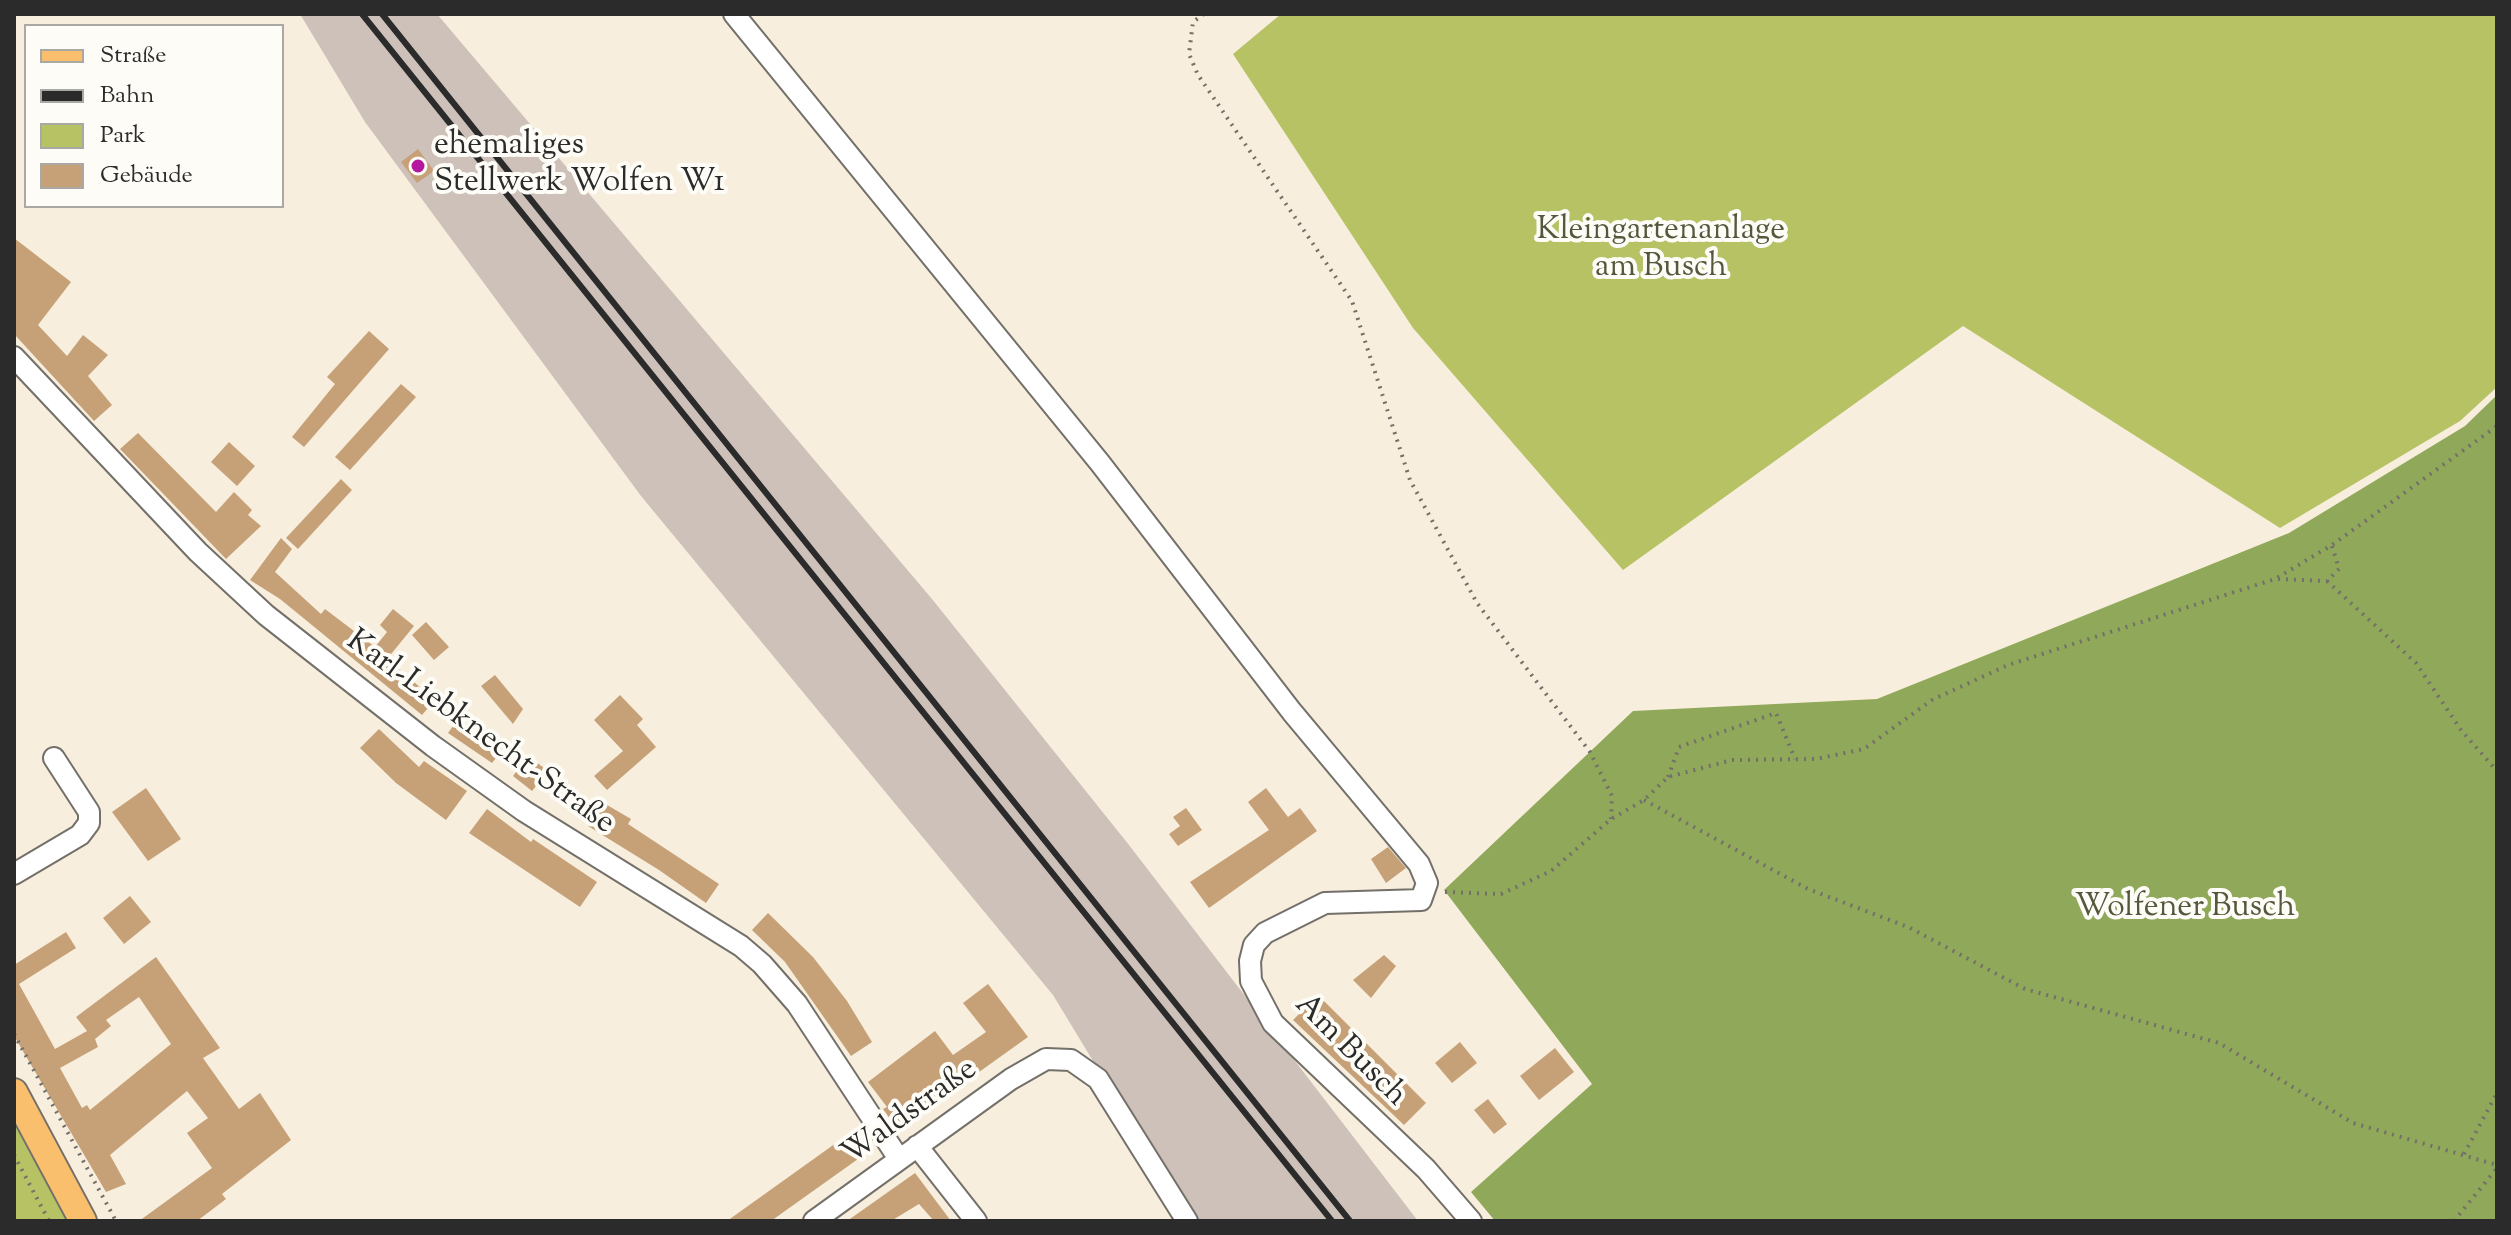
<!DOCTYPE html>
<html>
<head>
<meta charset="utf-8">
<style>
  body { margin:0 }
  #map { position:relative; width:2511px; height:1235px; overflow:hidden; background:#f8eedd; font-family:"Sorts Mill Goudy",serif }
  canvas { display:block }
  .frame { position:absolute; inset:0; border:16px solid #2b2b2b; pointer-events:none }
  .legend { position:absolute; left:24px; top:24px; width:260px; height:184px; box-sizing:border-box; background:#fdfcf7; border:2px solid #a9a8a5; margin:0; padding:10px 14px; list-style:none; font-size:24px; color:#2b2b2b }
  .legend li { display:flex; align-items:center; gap:16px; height:40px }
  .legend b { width:40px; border:2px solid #a9a8a5 }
</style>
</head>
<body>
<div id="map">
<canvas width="2511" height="1235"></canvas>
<div class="frame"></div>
<ul class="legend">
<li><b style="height:10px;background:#f9bf6d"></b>Straße</li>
<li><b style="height:10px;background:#2b2b2b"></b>Bahn</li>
<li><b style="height:22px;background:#b6c264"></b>Park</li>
<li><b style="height:22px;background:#c6a178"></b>Gebäude</li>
</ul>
</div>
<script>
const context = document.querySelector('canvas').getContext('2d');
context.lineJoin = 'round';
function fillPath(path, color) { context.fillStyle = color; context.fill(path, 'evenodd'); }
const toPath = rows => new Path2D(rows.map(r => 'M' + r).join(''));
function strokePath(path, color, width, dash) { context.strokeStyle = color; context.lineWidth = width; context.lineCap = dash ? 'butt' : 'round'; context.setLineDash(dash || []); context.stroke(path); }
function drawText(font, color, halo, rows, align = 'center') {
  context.font = font + ' "Sorts Mill Goudy",serif'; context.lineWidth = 8; context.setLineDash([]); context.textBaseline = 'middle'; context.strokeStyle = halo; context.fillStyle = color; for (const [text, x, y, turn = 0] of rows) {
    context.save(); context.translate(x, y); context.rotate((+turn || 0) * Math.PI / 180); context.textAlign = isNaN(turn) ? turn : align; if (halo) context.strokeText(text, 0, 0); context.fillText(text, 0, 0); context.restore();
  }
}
fillPath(toPath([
  [300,14,437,14,932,599,1129,845,1418,1221,1190,1221,1053,995,641,496,365,122]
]), '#cec1b9');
fillPath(toPath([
  [1281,14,2497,14,2497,387,2460,421,2280,528,1963,326,1623,570,1413,328,1233,54],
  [14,1116,71,1221,14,1221]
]), '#b6c264');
fillPath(toPath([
  [2497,395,2497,1221,1495,1221,1471,1192,1592,1084,1444,890,1633,711,1877,699,2289,533,2465,426]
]), '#90a85a');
fillPath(toPath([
  [418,149,434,171,417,183,401,162],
  [14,238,71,282,38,325,67,356,83,335,108,355,88,376,112,405,94,421,14,334],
  [369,331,389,349,304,447,292,437,335,384,327,377],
  [401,384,416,397,350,470,335,457],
  [138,433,216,512,234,492,252,510,248,515,261,526,226,559,120,449],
  [229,442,255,466,237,486,211,462],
  [341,479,352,490,298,549,286,538],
  [281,538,292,549,275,572,321,614,325,609,375,647,387,632,380,625,393,609,414,626,387,659,435,700,422,715,280,599,250,580],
  [426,622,449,647,434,660,412,635],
  [495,675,523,709,513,724,481,686],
  [620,695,643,719,637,725,656,747,607,790,594,776,623,751,594,720],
  [458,719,499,754,492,763,448,733],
  [379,729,419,767,424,761,467,791,446,820,396,783,360,748],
  [528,756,548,771,532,791,513,776],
  [146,788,181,839,148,861,112,812],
  [1266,788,1288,817,1300,808,1317,831,1209,908,1190,882,1269,830,1248,802],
  [602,802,631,819,628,824,719,884,706,903,659,870,588,826],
  [1186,808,1202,830,1178,846,1169,834,1180,826,1173,817],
  [487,809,531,842,533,839,597,882,580,907,469,833],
  [1388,847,1406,868,1386,883,1371,859],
  [130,896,151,922,124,944,103,918],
  [768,913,813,957,847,1001,872,1042,851,1056,785,962,752,930],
  [66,932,76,948,19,984,55,1049,87,1031,76,1017,156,957,220,1048,203,1058,239,1109,260,1093,291,1140,222,1194,226,1199,197,1221,139,1221,212,1168,187,1133,208,1118,187,1091,110,1155,126,1184,106,1192,14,1036,14,965],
  [139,997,171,1044,90,1110,87,1105,82,1108,60,1068,98,1047,95,1039,111,1026,106,1020],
  [1384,955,1396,966,1371,998,1353,980],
  [988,984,1028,1037,898,1130,883,1109,887,1107,868,1082,935,1031,953,1055,986,1032,963,1003],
  [1318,995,1426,1103,1404,1125,1293,1020],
  [1460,1042,1477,1063,1452,1083,1435,1063],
  [1555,1048,1574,1072,1539,1100,1520,1076],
  [1488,1099,1507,1124,1494,1134,1474,1110],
  [857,1128,872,1149,771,1221,727,1221],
  [915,1173,951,1221,934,1221,919,1204,891,1221,847,1221]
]), '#c6a178');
const minor = toPath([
  [734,14,1100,463,1292,712,1419,864,1427,883,1421,900,1325,903,1265,933,1254,945,1250,961,1251,981,1273,1023,1426,1169,1471,1221],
  [14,357,198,552,266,615,433,746,524,811,741,946,762,964,797,1004,899,1159],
  [14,874,80,835,89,823,89,812,54,758],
  [917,1146,976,1221],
  [814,1221,1011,1079,1046,1059,1071,1060,1098,1079,1187,1221]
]);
const major = toPath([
  [14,1092,83,1221]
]);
strokePath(minor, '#736f69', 24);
strokePath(major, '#736f69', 30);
strokePath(toPath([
  [1204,14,1193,22,1189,54,1198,75,1352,301,1410,480,1477,603,1590,752,1612,796,1611,819],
  [2278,579,2327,581,2339,569,2332,546],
  [2327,581,2416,663,2461,730,2497,771],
  [1668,777,1679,747,1776,713,1795,759],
  [1644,800,1808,889,1908,927,2025,989,2219,1043,2353,1123,2497,1165],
  [1445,892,1501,894,1551,871,1611,819,1644,800,1668,777,1732,760,1816,759,1864,749,1932,700,2008,665,2275,579,2332,545,2497,426],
  [14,1034,116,1221],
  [2464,1154,2497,1093],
  [14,1155,49,1221],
  [2454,1221,2497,1168]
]), '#736f69', 4, [2, 6]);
strokePath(minor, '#fff', 20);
strokePath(major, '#f9bf6d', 26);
strokePath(toPath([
  [362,14,1332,1221],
  [382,14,1350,1221]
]), '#2b2b2b', 6);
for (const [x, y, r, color] of [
  [418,166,8,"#b5179e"]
]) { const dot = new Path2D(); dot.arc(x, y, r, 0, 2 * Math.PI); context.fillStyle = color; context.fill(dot); strokePath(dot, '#fdfcf7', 3); }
drawText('32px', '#2b2b2b', '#fdfcf7', [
  ["ehemaliges",434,148],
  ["Stellwerk Wolfen W1",434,185]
], 'left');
drawText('32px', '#55583c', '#fdfcf7', [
  ["Kleingartenanlage",1661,233],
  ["am Busch",1661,270],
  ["Wolfener Busch",2185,910]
]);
drawText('32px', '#2b2b2b', '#fdfcf7', [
  ["Karl-Liebknecht-Straße",479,734,36],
  ["Am Busch",1349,1052,45],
  ["Waldstraße",911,1114,-36]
]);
</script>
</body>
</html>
